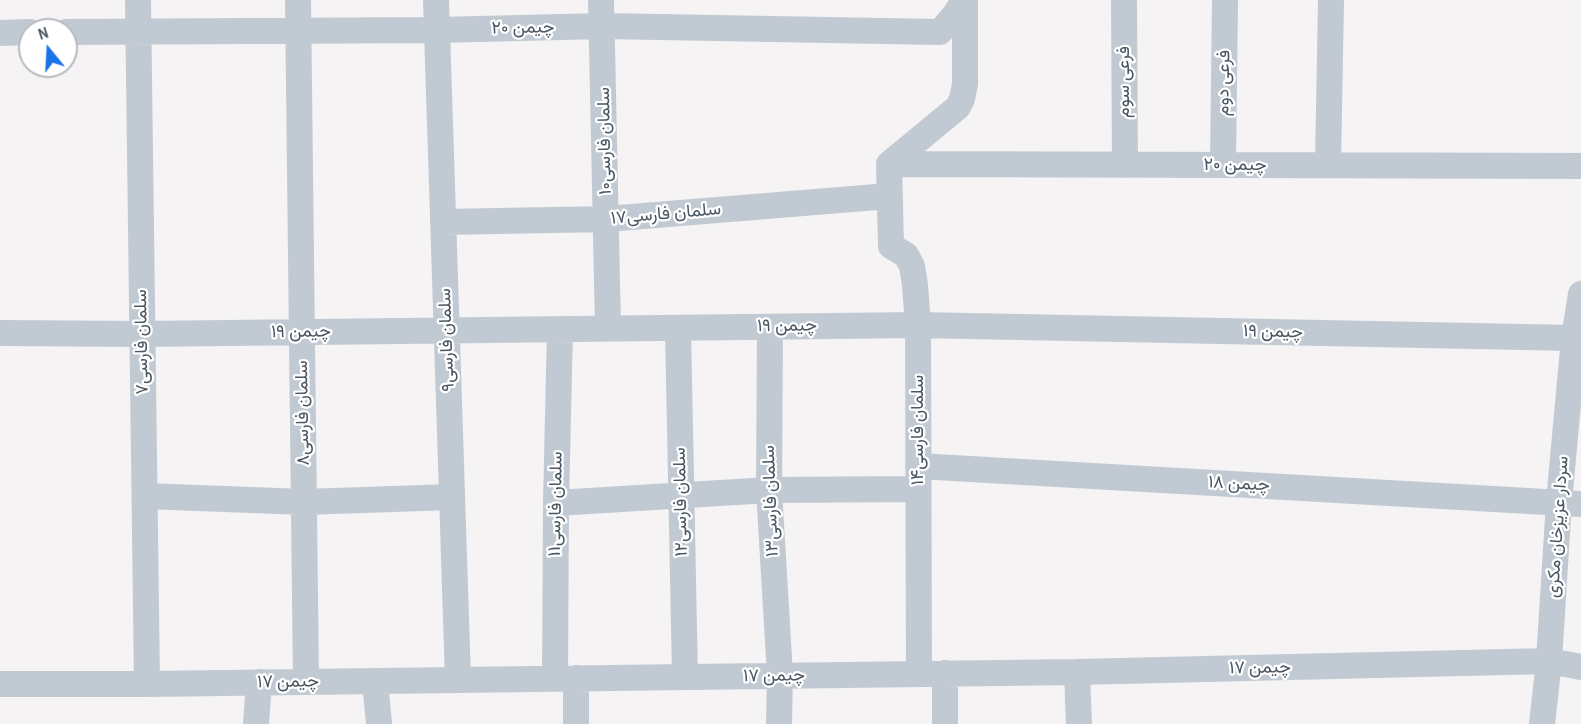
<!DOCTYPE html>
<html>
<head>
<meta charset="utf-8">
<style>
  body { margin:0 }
  #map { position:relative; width:1581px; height:724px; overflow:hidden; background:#f5f3f3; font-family:"Archivo Narrow",sans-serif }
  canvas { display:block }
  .north { position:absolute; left:18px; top:18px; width:60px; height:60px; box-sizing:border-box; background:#fff; border:2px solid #b7bbc0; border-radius:50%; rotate:342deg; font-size:16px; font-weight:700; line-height:24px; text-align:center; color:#4a5661 }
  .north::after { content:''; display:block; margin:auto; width:21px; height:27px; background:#1a73e8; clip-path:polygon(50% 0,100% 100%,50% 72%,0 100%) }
</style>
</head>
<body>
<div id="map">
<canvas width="1581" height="724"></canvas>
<div class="north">N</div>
</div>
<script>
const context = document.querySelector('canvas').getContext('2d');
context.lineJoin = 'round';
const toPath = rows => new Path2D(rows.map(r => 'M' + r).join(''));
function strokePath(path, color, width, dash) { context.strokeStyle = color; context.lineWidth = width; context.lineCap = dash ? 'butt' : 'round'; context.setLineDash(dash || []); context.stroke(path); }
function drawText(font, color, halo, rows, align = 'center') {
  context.font = font + ' "Archivo Narrow",Vazirmatn,sans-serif'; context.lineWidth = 4.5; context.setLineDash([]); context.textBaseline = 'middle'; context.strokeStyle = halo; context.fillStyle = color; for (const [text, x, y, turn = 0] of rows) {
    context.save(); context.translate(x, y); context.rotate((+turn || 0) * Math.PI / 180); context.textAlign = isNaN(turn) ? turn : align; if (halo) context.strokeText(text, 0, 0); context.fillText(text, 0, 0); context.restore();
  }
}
strokePath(toPath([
  [138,0,147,684],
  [298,0,306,682],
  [436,0,458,680],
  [601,0,608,328],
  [1124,0,1125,165],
  [66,32,437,30,603,26,940,32,956,13,964,0],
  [0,33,30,32],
  [889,164,1581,166],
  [1223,165,1225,0],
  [1328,165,1331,0],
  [443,222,607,219,889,196],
  [770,327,769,490,780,675,779,724],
  [678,328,685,677],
  [0,333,142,334,918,325,1574,338],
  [918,466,1581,504],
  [145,496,304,502,452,497],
  [556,503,769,490,918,489],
  [1077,672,1079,724],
  [945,673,945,724],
  [919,674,918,325,915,285,912,266,906,255,891,246,889,164,958,107,962,99,965,84,965,0],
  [555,678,556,503,560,329],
  [576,678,576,724],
  [375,681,379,724],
  [0,684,147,684,1077,672,1549,661,1581,667],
  [256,724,259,682],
  [1542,724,1549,661,1559,502,1574,338,1581,294]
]), '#c1cad2', 26);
drawText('18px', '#4a5661', '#fff', [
  ["چیمن ۲۰",523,28,-1],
  ["فرعی سوم",1124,82,-90],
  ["فرعی دوم",1224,83,-89],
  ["سلمان فارسی۱۰",605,141,-91],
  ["چیمن ۲۰",1235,165],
  ["سلمان فارسی۱۷",666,214,-5],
  ["چیمن ۱۹",787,326,-1],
  ["چیمن ۱۹",301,332,-1],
  ["چیمن ۱۹",1273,332,1],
  ["سلمان فارسی۹",447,340,-92],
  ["سلمان فارسی۷",142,342,-91],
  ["سلمان فارسی۸",303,413,-91],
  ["سلمان فارسی۱۴",918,430,-90],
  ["چیمن ۱۸",1239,484,3],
  ["سلمان فارسی۱۳",771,501,-92],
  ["سلمان فارسی۱۲",681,502,-91],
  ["سلمان فارسی۱۱",556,504,-89],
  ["سردار عزیزخان مکری",1558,527,-86],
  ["چیمن ۱۷",1260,668,-1],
  ["چیمن ۱۷",774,676,-1],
  ["چیمن ۱۷",288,682,-1]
]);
</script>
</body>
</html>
